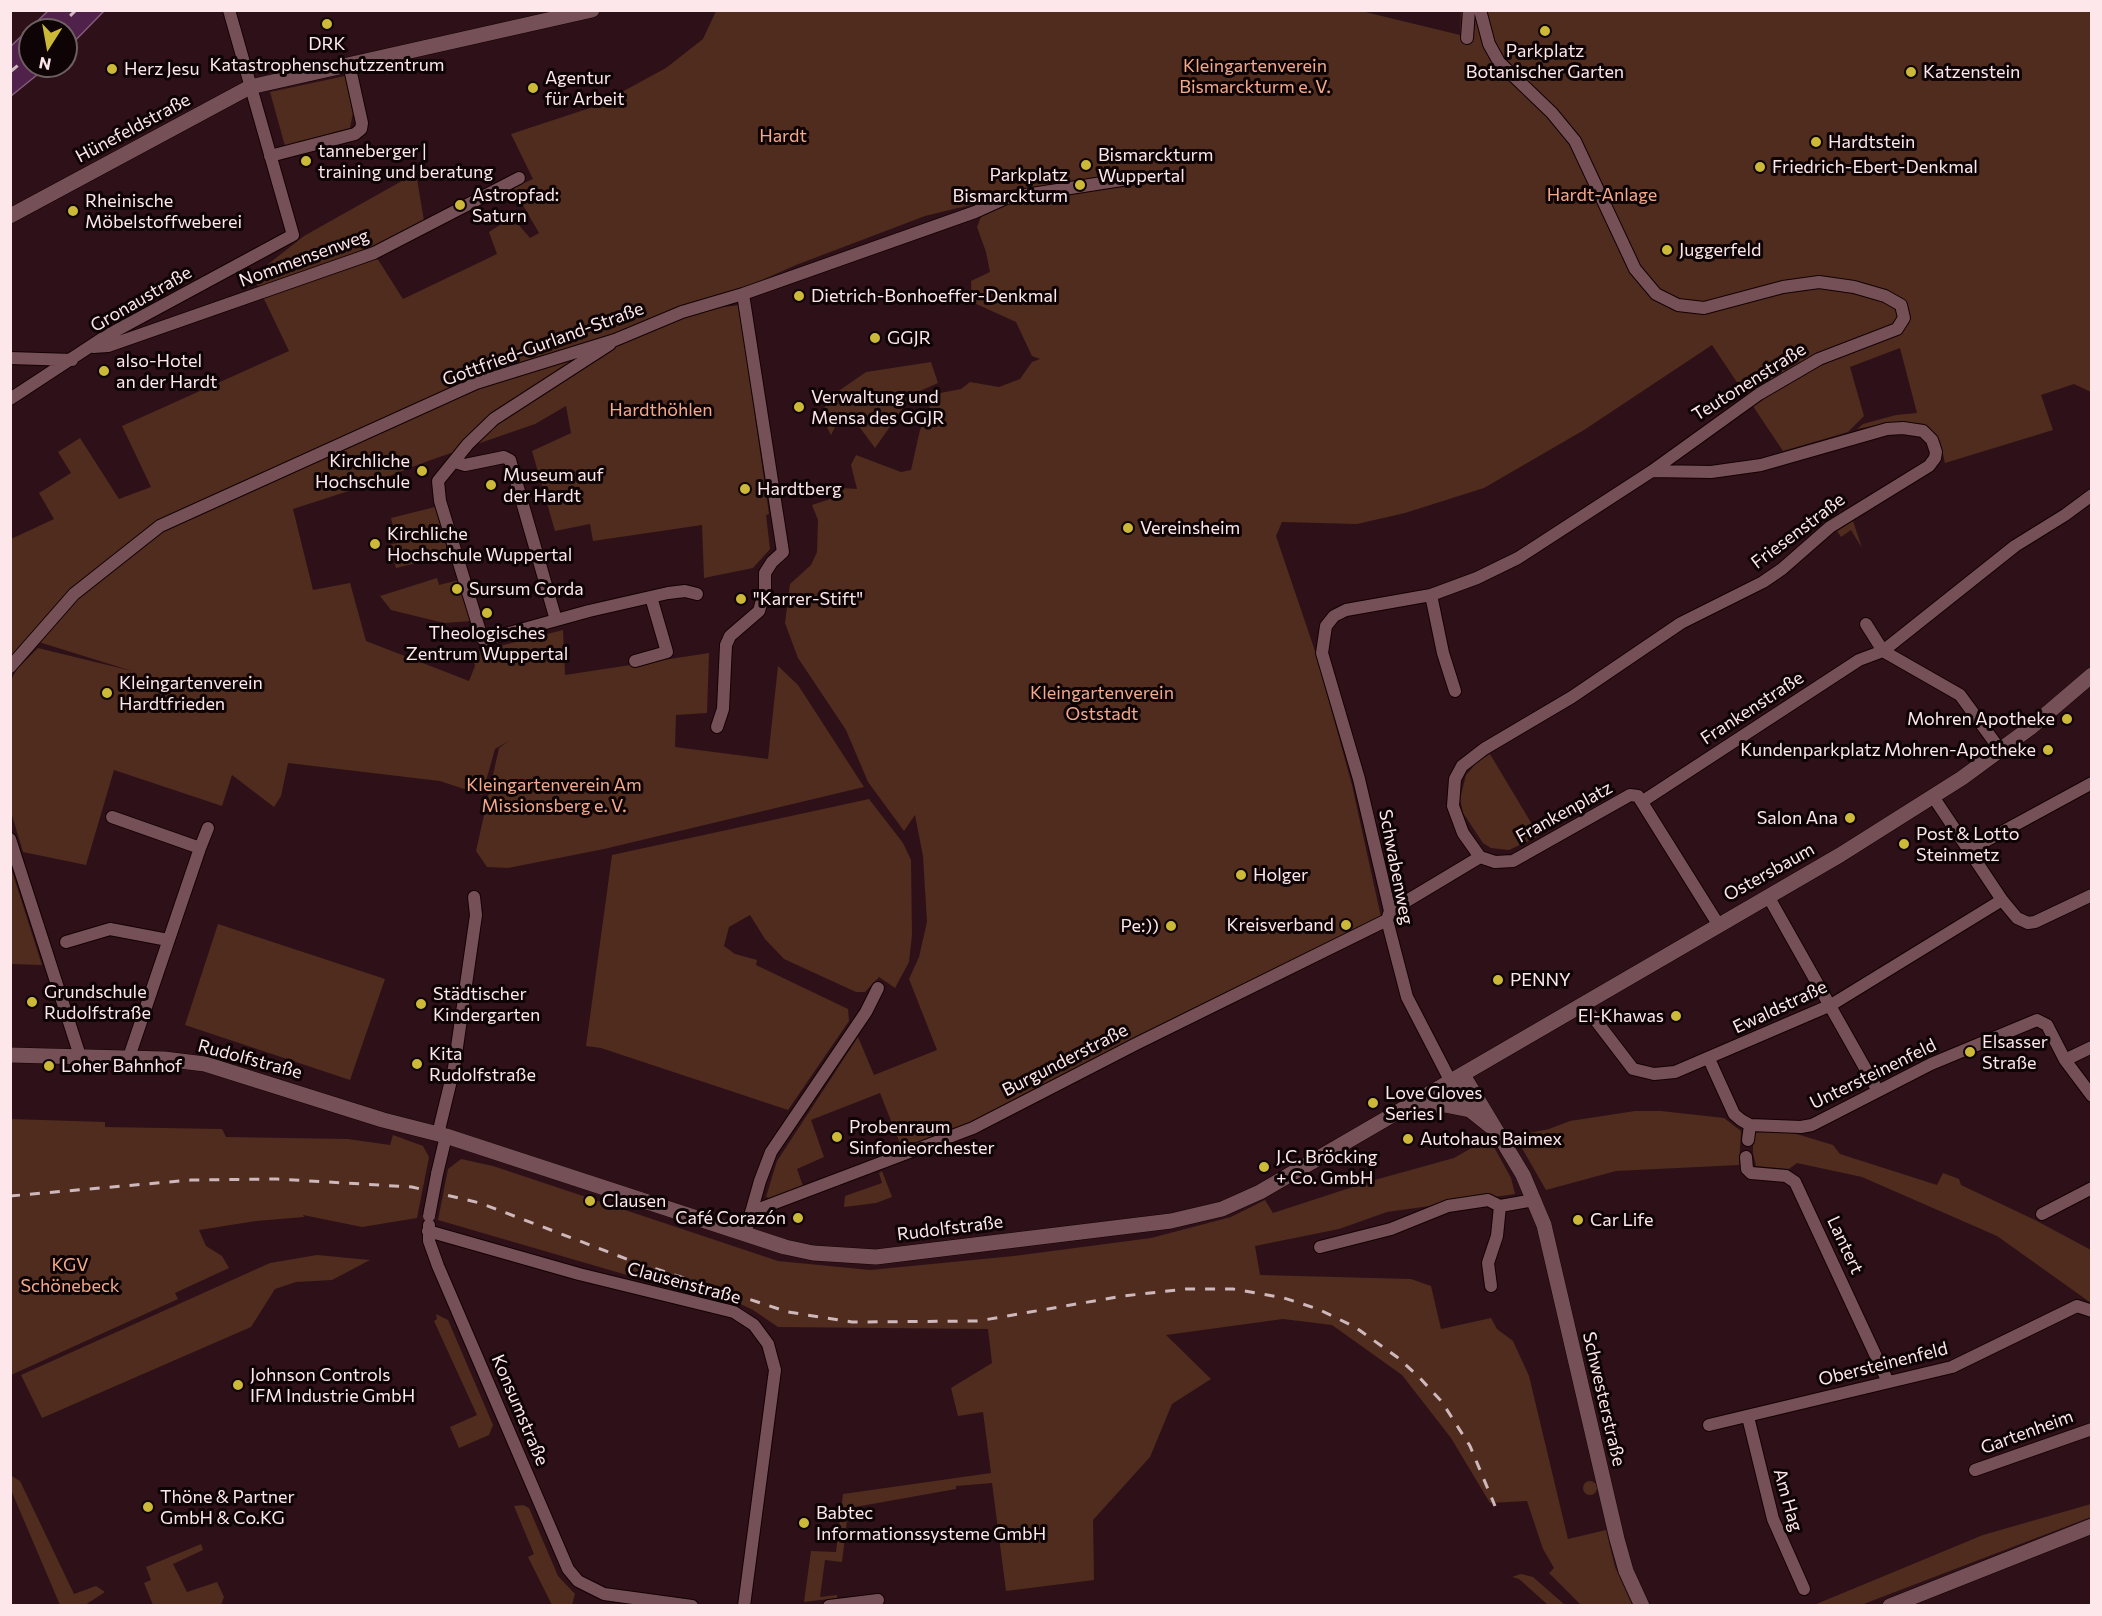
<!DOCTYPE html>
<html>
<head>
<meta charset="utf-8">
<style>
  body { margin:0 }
  #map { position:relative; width:2102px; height:1616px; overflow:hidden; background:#2e1118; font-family:Commissioner,sans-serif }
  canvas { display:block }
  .frame { position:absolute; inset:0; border:12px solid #fde7eb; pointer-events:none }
  .north { position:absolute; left:18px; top:18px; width:60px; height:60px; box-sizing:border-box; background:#0e0405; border:2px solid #6e5f61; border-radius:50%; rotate:191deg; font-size:16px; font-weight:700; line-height:24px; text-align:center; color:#fde7eb }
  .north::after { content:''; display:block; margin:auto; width:21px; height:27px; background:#cdb938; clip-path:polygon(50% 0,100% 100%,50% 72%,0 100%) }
</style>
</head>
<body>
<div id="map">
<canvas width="2102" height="1616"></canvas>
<div class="frame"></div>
<div class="north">N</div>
</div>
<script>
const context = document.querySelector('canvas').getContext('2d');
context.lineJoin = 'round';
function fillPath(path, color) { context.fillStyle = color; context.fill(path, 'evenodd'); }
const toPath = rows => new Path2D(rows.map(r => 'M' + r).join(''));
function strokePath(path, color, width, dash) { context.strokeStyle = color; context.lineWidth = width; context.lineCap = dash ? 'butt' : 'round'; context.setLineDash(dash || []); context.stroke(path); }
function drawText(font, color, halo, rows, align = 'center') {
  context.font = font + ' Commissioner,sans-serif'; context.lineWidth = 6; context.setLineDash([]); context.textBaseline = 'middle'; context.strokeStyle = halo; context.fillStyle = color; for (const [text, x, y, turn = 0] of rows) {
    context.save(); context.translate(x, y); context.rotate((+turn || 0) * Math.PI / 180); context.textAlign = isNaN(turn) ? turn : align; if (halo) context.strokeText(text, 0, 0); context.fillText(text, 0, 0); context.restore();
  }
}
fillPath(toPath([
  [1357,10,1460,35,1461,10,2091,11,2091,392,2074,384,2041,395,2053,430,1945,463,1940,441,1924,424,1893,422,1857,429,1863,424,1896,415,1917,413,1900,348,1850,367,1864,416,1848,432,1783,451,1712,345,1584,430,1484,488,1405,513,1357,524,1282,522,1276,536,1316,654,1352,785,1381,917,967,1125,903,1151,880,1093,811,1120,824,1157,797,1169,803,1186,773,1199,766,1197,777,1161,858,1037,874,1075,937,1050,909,979,919,957,927,922,923,856,915,815,904,831,868,782,846,730,798,658,785,623,790,584,811,565,817,552,818,520,812,505,830,499,842,488,857,489,851,465,856,455,901,472,911,470,920,430,935,394,961,389,970,382,999,387,1020,379,1032,362,1040,359,1032,356,1016,322,972,302,971,281,990,272,986,252,977,227,987,201,925,216,796,265,735,292,725,307,739,305,769,514,766,515,770,549,753,568,704,578,702,525,593,541,590,524,555,531,532,451,571,433,566,406,535,424,428,461,361,487,293,509,313,590,350,583,366,641,469,681,475,666,472,653,563,630,565,675,709,653,707,713,676,715,675,747,768,759,778,666,798,685,864,787,604,849,508,868,487,867,476,851,499,748,509,741,495,749,482,795,440,781,288,763,281,796,274,807,232,775,222,806,114,770,86,865,23,852,11,812,11,681,16,670,38,648,132,671,29,639,11,657,11,539,54,519,39,493,71,473,58,452,80,438,119,499,151,487,122,426,289,351,253,276,304,236,416,173,424,221,375,245,377,258,403,299,497,254,489,232,512,217,530,238,539,233,513,188,533,179,511,134,596,106,666,68,703,39,716,11],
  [345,76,353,113,350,128,285,146,270,92],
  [931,362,938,383,913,394,875,448,855,421,839,419,831,435,822,418,827,399,866,372],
  [435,507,449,555,396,568,389,545,397,543,391,518],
  [1853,521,1862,548,1851,530,1841,537,1837,531],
  [437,578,439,585,459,580,471,621,444,623,391,610,380,596],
  [1490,754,1539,836,1509,850,1491,848,1483,843,1463,813,1460,799,1466,775,1478,761],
  [869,799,903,843,911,860,912,935,909,962,895,988,879,977,865,992,856,992,784,959,765,939,750,915,729,927,724,946,735,954,757,960,756,965,848,1009,849,1021,788,1110,601,1048,586,1046,612,855],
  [11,868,42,965,11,964],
  [218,924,385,979,350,1080,185,1025],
  [1635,1111,1661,1111,1724,1118,1741,1131,1739,1165,1616,1171,1546,1190,1515,1136,1549,1129,1570,1121],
  [11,1119,105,1122,105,1127,222,1129,226,1137,348,1139,390,1145,393,1135,423,1146,429,1157,417,1218,362,1227,303,1215,304,1217,256,1221,199,1230,206,1246,222,1256,229,1268,175,1293,178,1299,11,1375],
  [1758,1130,1790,1132,1833,1145,1840,1154,1937,1185,1943,1173,1959,1179,1961,1185,2035,1220,2091,1250,2091,1303,1997,1236,1862,1177,1797,1163,1789,1169,1756,1166,1753,1153,1753,1135],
  [1489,1138,1511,1178,1515,1194,1387,1212,1339,1229,1255,1246,1260,1275,1411,1279,1431,1286,1441,1329,1491,1318,1497,1329,1513,1341,1529,1376,1568,1539,1606,1530,1615,1567,1632,1605,1581,1605,1549,1573,1554,1568,1543,1549,1527,1501,1490,1503,1451,1438,1402,1375,1332,1325,1283,1319,1166,1335,1211,1379,1172,1404,1150,1457,1093,1520,1094,1580,1006,1591,992,1483,956,1486,956,1489,855,1507,849,1512,847,1520,842,1562,825,1560,820,1597,837,1595,837,1598,804,1602,811,1551,836,1552,843,1494,991,1473,983,1412,958,1416,951,1388,992,1363,988,1329,778,1327,753,1310,732,1300,644,1280,438,1220,448,1169,461,1159,493,1166,778,1261,870,1270,1014,1256,1151,1238,1231,1217,1265,1200,1273,1213,1371,1181,1454,1158],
  [882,1171,892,1197,876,1203,844,1207,845,1196,882,1183,879,1173],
  [317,1255,370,1260,332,1280,296,1282,275,1289,251,1327,42,1418,21,1375,270,1263],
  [436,1314,448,1320,493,1425,489,1435,459,1448,450,1427,477,1415,434,1321,437,1319],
  [10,1475,20,1481,74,1594,96,1586,105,1592,85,1605,60,1605,11,1490],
  '1583 1488a7 7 0 1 1 14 0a7 7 0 1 1-14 0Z',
  [2091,1504,2091,1517,1861,1605,1814,1605,1983,1535],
  [523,1505,529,1508,558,1576,575,1594,572,1605,552,1605,528,1557,534,1554,514,1506],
  [201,1544,203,1550,173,1564,187,1592,217,1582,224,1597,221,1605,153,1605,144,1583,151,1580,146,1567],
  [1521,1574,1533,1577,1565,1605,1548,1605,1519,1579,1512,1577]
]), '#4f2c1d');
const water = toPath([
  [48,11,104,11,66,50,66,30,30,30,30,66,48,66,11,96,11,46,48,11]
]);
fillPath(water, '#4f214b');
strokePath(water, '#835c7b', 1.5);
const minor = toPath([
  [1467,38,1469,10],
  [270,156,355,134,361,129,362,123,349,64],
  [610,344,494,419,468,444,438,481,440,501,482,638,484,640,589,611,668,593,685,591,697,594],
  [93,347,108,346,374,253,519,178],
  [10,358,72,360],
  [10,399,106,336,293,235,229,10],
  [455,462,465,465,504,457,510,460,556,620],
  [1652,471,1711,472,1761,465,1887,429,1903,428,1923,431,1932,440,1936,452,1935,458,1929,466,1830,527,1782,569,1763,582,1681,623,1572,697,1484,749,1462,766,1455,779,1453,806,1463,833,1480,857,1495,862,1513,861,1630,795,1638,796,1718,924],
  [1431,595,1443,653,1455,691],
  [1866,624,1883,651,1960,695,2001,751],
  [635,661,667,652,651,597],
  [10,667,74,594,160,526,476,383,615,340,682,312,743,294,975,212,1006,198,1141,177],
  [717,727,723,709,726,645,730,636,759,611,765,590,765,573,772,562,783,552,743,294],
  [1934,798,2002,900,2017,918,2028,923,2035,922,2092,895],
  [1643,801,1859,660,1883,651,2015,546,2065,515,2092,495],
  [112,817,200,848,208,828],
  [10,839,80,1056],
  [1969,850,2092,783],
  [1768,896,1878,1091],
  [1390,911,1480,857],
  [66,942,110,929,168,940],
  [1584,1005,1633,1069,1654,1074,1675,1072,1831,1005,2002,900],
  [129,1057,200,848],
  [1709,1059,1734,1114,1741,1120,1750,1125,1801,1127,1812,1125,1931,1064,2037,1020,2047,1025,2065,1060,2092,1096],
  [2065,1060,2092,1047],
  [1451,1082,1407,997,1387,920,1390,911,1359,779,1322,653,1326,626,1334,616,1346,610,1431,595,1477,578,1518,558,1652,471,1759,394,1819,359,1897,329,1904,318,1901,305,1885,296,1854,287,1819,282,1783,287,1704,308,1678,305,1656,294,1635,269,1575,141,1552,113,1499,62,1489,44,1480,10],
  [438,1134,454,1068,476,915,474,897],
  [1748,1140,1750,1125],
  [1746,1157,1747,1169,1751,1173,1786,1176,1795,1182,1888,1382],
  [437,1174,446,1136],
  [751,1212,973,1128,1136,1044,1387,920],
  [2042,1214,2092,1188],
  [429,1225,429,1241,438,1266,568,1569,578,1581,604,1594,692,1606],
  [428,1231,579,1274,734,1312,754,1325,768,1344,775,1370,744,1606],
  [745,1234,760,1181,771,1152,866,1012,878,988],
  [1320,1247,1391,1229,1448,1206,1488,1200,1500,1206],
  [1491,1286,1488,1263,1497,1236,1500,1206,1534,1200],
  [1748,1417,1773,1519,1804,1589],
  [1709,1425,1952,1367,2077,1306,2092,1311],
  [1975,1470,2092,1429],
  [829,1606,878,1600]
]);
const tertiary = toPath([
  [10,216,250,87,592,10],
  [10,1055,164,1059,205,1064,383,1120,446,1136,785,1247,813,1253,876,1257,1171,1221,1222,1209,1260,1192,1840,855,1962,778,2030,728,2092,675],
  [1463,1075,1523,1175,1544,1225,1617,1539,1626,1571,1642,1606],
  [1451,1082,1470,1110,1490,1126],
  [1408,1106,1445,1105,1470,1110],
  [1890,1606,2092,1526]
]);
strokePath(minor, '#140004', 14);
strokePath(tertiary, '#140004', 16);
strokePath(minor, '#755157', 12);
strokePath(tertiary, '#755157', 15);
strokePath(toPath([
  [56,30,76,10],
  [10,72,30,55],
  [10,1196,191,1180,277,1179,412,1187,480,1203,632,1261,788,1312,852,1322,978,1321,1123,1296,1186,1289,1233,1289,1284,1298,1318,1309,1355,1327,1397,1357,1419,1377,1442,1402,1470,1446,1495,1506]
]), '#cfb8bc', 3, [10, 10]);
const minorBridge = toPath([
  [429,1216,437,1174]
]);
strokePath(minorBridge, '#140004', 14, []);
strokePath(minorBridge, '#755157', 12);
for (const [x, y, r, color] of [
  [327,24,6,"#cdb938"],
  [1545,31,6,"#cdb938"],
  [112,69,6,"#cdb938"],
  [1911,72,6,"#cdb938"],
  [533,88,6,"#cdb938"],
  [1816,142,6,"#cdb938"],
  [306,161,6,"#cdb938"],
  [1086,165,6,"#cdb938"],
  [1760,167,6,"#cdb938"],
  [1080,185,6,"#cdb938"],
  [460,205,6,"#cdb938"],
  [73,211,6,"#cdb938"],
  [1667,250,6,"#cdb938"],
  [799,296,6,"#cdb938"],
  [875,338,6,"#cdb938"],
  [104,371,6,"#cdb938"],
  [799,407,6,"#cdb938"],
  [422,471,6,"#cdb938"],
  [491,485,6,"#cdb938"],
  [745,489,6,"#cdb938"],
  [1128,528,6,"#cdb938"],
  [375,544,6,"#cdb938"],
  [457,589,6,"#cdb938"],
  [741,599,6,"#cdb938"],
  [487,613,6,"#cdb938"],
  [107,693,6,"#cdb938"],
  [2067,719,6,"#cdb938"],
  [2048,750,6,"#cdb938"],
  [1850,818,6,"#cdb938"],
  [1904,844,6,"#cdb938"],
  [1241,875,6,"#cdb938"],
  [1346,925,6,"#cdb938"],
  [1171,926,6,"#cdb938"],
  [1498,980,6,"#cdb938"],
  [32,1002,6,"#cdb938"],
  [421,1004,6,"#cdb938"],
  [1676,1016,6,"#cdb938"],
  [1970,1052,6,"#cdb938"],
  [417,1064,6,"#cdb938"],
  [49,1066,6,"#cdb938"],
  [1373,1103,6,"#cdb938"],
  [837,1137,6,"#cdb938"],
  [1408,1139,6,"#cdb938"],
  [1264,1167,6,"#cdb938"],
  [590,1201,6,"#cdb938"],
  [798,1218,6,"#cdb938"],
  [1578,1220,6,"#cdb938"],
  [238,1385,6,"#cdb938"],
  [148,1507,6,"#cdb938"],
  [804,1523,6,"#cdb938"]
]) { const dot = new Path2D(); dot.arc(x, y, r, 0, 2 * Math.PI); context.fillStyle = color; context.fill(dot); strokePath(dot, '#0e0405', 2); }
drawText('18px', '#fde7eb', '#0e0405', [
  ["DRK",327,44,"center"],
  ["Katastrophenschutzzentrum",327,65,"center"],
  ["Parkplatz",1545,51,"center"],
  ["Botanischer Garten",1545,72,"center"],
  ["Herz Jesu",124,69],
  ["Katzenstein",1923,72],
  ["Agentur",545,78],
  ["für Arbeit",545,99],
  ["Hardtstein",1828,142],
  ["tanneberger |",318,151],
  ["training und beratung",318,172],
  ["Bismarckturm",1098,155],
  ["Wuppertal",1098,176],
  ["Friedrich-Ebert-Denkmal",1772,167],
  ["Parkplatz",1068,175,"right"],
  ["Bismarckturm",1068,196,"right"],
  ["Astropfad:",472,195],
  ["Saturn",472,216],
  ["Rheinische",85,201],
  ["Möbelstoffweberei",85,222],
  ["Juggerfeld",1679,250],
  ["Dietrich-Bonhoeffer-Denkmal",811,296],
  ["GGJR",887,338],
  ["also-Hotel",116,361],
  ["an der Hardt",116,382],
  ["Verwaltung und",811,397],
  ["Mensa des GGJR",811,418],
  ["Kirchliche",410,461,"right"],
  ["Hochschule",410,482,"right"],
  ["Museum auf",503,475],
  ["der Hardt",503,496],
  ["Hardtberg",757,489],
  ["Vereinsheim",1140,528],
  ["Kirchliche",387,534],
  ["Hochschule Wuppertal",387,555],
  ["Sursum Corda",469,589],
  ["\"Karrer-Stift\"",753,599],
  ["Theologisches",487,633,"center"],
  ["Zentrum Wuppertal",487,654,"center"],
  ["Kleingartenverein",119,683],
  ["Hardtfrieden",119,704],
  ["Mohren Apotheke",2055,719,"right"],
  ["Kundenparkplatz Mohren-Apotheke",2036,750,"right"],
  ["Salon Ana",1838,818,"right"],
  ["Post & Lotto",1916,834],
  ["Steinmetz",1916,855],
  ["Holger",1253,875],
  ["Kreisverband",1334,925,"right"],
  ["Pe:))",1159,926,"right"],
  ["PENNY",1510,980],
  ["Grundschule",44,992],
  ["Rudolfstraße",44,1013],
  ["Städtischer",433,994],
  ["Kindergarten",433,1015],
  ["El-Khawas",1664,1016,"right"],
  ["Elsasser",1982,1042],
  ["Straße",1982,1063],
  ["Kita",429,1054],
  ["Rudolfstraße",429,1075],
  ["Loher Bahnhof",61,1066],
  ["Love Gloves",1385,1093],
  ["Series I",1385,1114],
  ["Probenraum",849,1127],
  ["Sinfonieorchester",849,1148],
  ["Autohaus Baimex",1420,1139],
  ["J.C. Bröcking",1276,1157],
  ["+ Co. GmbH",1276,1178],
  ["Clausen",602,1201],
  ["Café Corazón",786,1218,"right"],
  ["Car Life",1590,1220],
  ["Johnson Controls",250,1375],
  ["IFM Industrie GmbH",250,1396],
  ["Thöne & Partner",160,1497],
  ["GmbH & Co.KG",160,1518],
  ["Babtec",816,1513],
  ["Informationssysteme GmbH",816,1534]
], 'left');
drawText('18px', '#f4aa8a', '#0e0405', [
  ["Kleingartenverein",1255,66],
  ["Bismarckturm e. V.",1255,87],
  ["Hardt",783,136],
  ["Hardt-Anlage",1602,195],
  ["Hardthöhlen",661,410],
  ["Kleingartenverein",1102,693],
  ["Oststadt",1102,714],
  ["Kleingartenverein Am",554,785],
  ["Missionsberg e. V.",554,806],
  ["KGV",70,1265],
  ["Schönebeck",70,1286]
]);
drawText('18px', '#fde7eb', '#0e0405', [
  ["Hünefeldstraße",133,128,-28],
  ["Nommensenweg",304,258,-20],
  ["Gronaustraße",141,299,-30],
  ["Gottfried-Gurland-Straße",543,344,-20],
  ["Teutonenstraße",1749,382,-32],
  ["Friesenstraße",1798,531,-37],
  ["Frankenstraße",1752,708,-33],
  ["Frankenplatz",1564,812,-29],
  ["Schwabenweg",1396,867,79],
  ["Ostersbaum",1769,872,-29],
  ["Ewaldstraße",1780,1007,-25],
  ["Rudolfstraße",250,1059,15],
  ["Burgunderstraße",1065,1060,-27],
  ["Untersteinenfeld",1873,1074,-26],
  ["Rudolfstraße",950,1228,-7],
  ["Lantert",1845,1245,65],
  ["Clausenstraße",684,1283,15],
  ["Obersteinenfeld",1883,1364,-14],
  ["Schwesterstraße",1604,1399,77],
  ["Konsumstraße",520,1410,67],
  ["Gartenheim",2027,1432,-20],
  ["Am Hag",1788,1500,74]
]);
</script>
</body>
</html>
